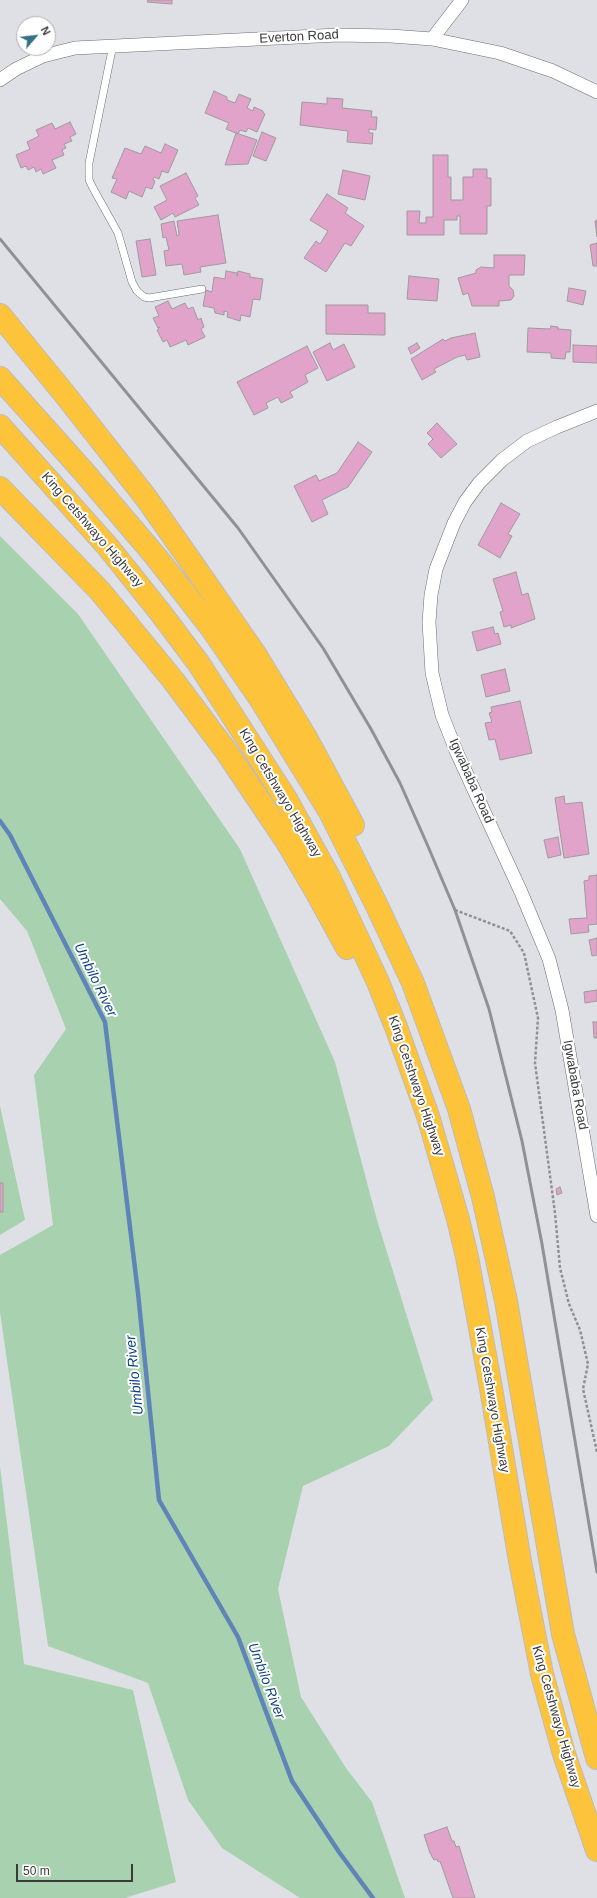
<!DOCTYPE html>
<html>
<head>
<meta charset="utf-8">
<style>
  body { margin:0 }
  #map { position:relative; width:597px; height:1898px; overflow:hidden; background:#dfe0e6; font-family:Helvetica,sans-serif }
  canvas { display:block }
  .north { position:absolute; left:16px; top:16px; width:40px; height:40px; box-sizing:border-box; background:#fff; border:1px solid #b0b0b1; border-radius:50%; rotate:62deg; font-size:11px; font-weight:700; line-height:16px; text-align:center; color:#3a3a3c }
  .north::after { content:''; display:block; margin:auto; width:14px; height:18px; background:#327186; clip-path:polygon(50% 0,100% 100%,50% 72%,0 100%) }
  .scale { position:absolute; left:16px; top:1864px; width:117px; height:18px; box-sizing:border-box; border:2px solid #3a3a3c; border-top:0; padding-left:5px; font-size:12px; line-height:14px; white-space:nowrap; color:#3a3a3c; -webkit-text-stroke:3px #fff; paint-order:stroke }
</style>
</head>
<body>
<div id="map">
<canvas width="597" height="1898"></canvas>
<div class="north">N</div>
<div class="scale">50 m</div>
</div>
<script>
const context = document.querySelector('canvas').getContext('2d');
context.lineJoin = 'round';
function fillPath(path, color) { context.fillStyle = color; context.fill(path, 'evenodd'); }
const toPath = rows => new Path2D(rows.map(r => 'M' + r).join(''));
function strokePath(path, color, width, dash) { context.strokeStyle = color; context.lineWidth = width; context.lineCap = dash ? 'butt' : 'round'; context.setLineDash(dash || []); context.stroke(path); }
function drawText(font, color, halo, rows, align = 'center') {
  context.font = font + ' Helvetica,sans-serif'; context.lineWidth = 4; context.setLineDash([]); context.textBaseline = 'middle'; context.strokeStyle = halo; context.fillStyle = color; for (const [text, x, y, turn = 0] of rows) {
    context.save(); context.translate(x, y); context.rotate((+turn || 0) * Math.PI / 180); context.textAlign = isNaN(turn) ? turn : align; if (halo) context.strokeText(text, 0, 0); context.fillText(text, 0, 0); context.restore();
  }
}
fillPath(toPath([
  [0,536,78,614,240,849,335,1062,377,1220,433,1400,389,1446,303,1486,278,1589,301,1697,346,1768,372,1802,405,1898,300,1898,222,1848,188,1800,148,1683,48,1646,0,1312,0,1255,53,1225,34,1075,66,1029,27,931,0,899],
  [0,1106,25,1220,0,1235],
  [0,1466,24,1664,133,1690,176,1882,125,1898,0,1898]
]), '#a8d2af');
strokePath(toPath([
  [0,821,10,835,105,1022,138,1293,159,1500,238,1637,292,1781,339,1852,373,1898]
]), '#5f85b8', 4.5);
const building = toPath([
  [148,0,172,0,172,4,147,2,148,0],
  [214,91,227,97,227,100,235,103,239,94,251,99,247,108,253,111,254,107,263,111,263,113,265,114,257,132,248,128,246,132,240,130,238,134,226,129,229,123,205,113,214,91],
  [327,98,343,99,342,108,372,111,371,117,377,117,376,130,369,129,369,133,373,133,372,144,347,142,348,131,300,125,302,102,327,104,327,98],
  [70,122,76,134,70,137,72,141,64,144,66,148,62,150,64,155,52,160,56,168,43,174,41,169,36,172,34,167,28,170,26,166,21,168,16,155,30,149,27,142,39,136,36,130,52,123,55,129,70,122],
  [262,132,276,138,266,161,253,156,262,132],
  [236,133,257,140,248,164,225,165,236,133],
  [165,144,178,150,168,173,162,171,159,179,154,177,153,180,155,181,152,189,146,187,142,197,129,191,126,199,111,192,117,179,112,178,125,148,141,154,145,146,161,153,165,144],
  [433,155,448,155,448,177,451,177,451,200,463,200,463,177,473,177,473,169,487,169,487,178,491,178,491,206,487,206,487,234,460,234,460,216,457,216,457,220,444,220,444,235,407,235,407,211,420,211,419,223,426,223,426,217,433,217,433,155],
  [343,170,370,176,365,200,338,194,343,170],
  [186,173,198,196,195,198,199,205,175,217,173,213,161,220,154,207,167,200,160,186,186,173],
  [327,194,348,208,345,213,364,226,351,246,345,243,326,272,304,258,316,241,320,244,328,231,310,220,327,194],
  [218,215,226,263,200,267,201,272,184,275,182,264,166,266,164,251,169,250,166,237,163,238,161,224,174,221,177,236,179,235,177,221,218,215],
  [597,220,597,237,595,221,597,220],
  [150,239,156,275,142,277,136,241,150,239],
  [597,243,597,266,593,266,590,245,597,243],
  [494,255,525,255,524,275,509,275,509,286,513,290,514,296,511,300,499,301,499,306,472,306,468,293,463,295,458,278,476,273,476,270,481,267,494,268,494,255],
  [226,271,237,273,237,276,238,271,250,274,250,277,263,279,260,300,253,299,250,317,241,315,240,321,227,317,228,312,224,311,224,315,215,313,214,308,203,306,206,290,212,292,214,277,225,279,226,271],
  [409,276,439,279,437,301,407,299,409,276],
  [569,288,586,291,583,305,567,301,569,288],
  [168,301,172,309,185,303,188,309,193,307,198,320,201,318,204,327,201,329,205,337,188,345,186,340,170,347,167,340,163,342,157,330,160,327,158,328,153,318,159,316,155,307,168,301],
  [326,305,368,305,368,313,385,313,385,335,326,334,326,305],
  [551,326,558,327,558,329,571,330,570,352,566,352,565,359,551,358,551,353,527,352,528,328,550,329,551,326],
  [475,333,480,357,467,360,465,355,457,357,434,369,436,372,422,380,411,359,443,339,445,341,451,338,475,333],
  [330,343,333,350,344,344,355,367,327,381,313,352,330,343],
  [417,343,420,348,411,354,408,348,417,343],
  [573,345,597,346,597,363,573,362,573,345],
  [307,346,318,368,305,375,308,382,290,392,293,397,281,403,278,397,266,403,268,408,254,415,237,382,307,346],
  [437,423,457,444,441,458,428,444,433,439,427,433,437,423],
  [358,442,372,452,348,487,322,500,328,514,312,522,294,486,316,475,319,481,337,473,358,442],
  [501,503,520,514,508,534,512,536,500,558,478,545,501,503],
  [516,572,522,595,528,593,535,619,511,628,511,625,504,627,500,612,503,611,493,579,516,572],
  [493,627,495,634,498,633,501,644,477,651,472,632,493,627],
  [505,669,510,691,486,697,481,675,505,669],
  [520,701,532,753,500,760,495,739,489,740,485,723,492,722,489,713,492,712,491,707,520,701],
  [564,796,565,804,582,802,589,854,564,858,555,798,564,796],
  [558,837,561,855,548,858,544,840,558,837],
  [597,875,597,924,588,925,589,932,571,934,569,919,587,918,584,881,589,880,589,876,597,875],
  [597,938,597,955,592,956,589,940,597,938],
  [597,990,597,1001,585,1003,584,992,597,990],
  [593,1022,597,1022,597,1038,594,1038,593,1022],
  [0,1183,3,1183,3,1212,0,1212,0,1183],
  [560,1187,562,1193,557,1195,556,1189,560,1187],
  [447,1827,452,1841,454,1841,456,1847,459,1846,475,1898,453,1898,440,1861,438,1862,437,1859,434,1860,430,1853,424,1835,447,1827]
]);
fillPath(building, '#e2a3ca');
strokePath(building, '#9f9a9d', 1);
const service = toPath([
  [113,45,89,163,89,180,94,190,118,233,132,282,137,291,144,297,149,298,202,289]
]);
const minor = toPath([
  [432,39,462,0],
  [0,80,16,69,43,56,75,48,338,35,391,36,432,39,500,53,553,71,597,92],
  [597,411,557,427,527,441,502,460,479,483,465,502,454,523,436,569,431,595,429,622,432,673,442,715,457,753,521,892,549,959,562,1010,597,1216]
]);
const motorway = toPath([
  [0,315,67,397,147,499,194,566,255,654,305,736,353,825],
  [0,378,84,472,157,558,210,626,261,700,330,812,377,906,413,983,459,1109,483,1197,506,1301,563,1634,597,1758],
  [0,426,108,547,160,612,199,664,286,799,329,877,378,982,396,1027,428,1116,458,1219,467,1257,491,1388,520,1561,542,1674,564,1754,597,1850],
  [0,488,100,591,173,680,226,751,287,842,317,893,347,948]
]);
strokePath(service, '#6b6c71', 8);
strokePath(minor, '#6b6c71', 14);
strokePath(motorway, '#bcbcbd', 24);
strokePath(toPath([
  [455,910,510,931,524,953,538,1018,535,1063,555,1213,560,1268,569,1304,580,1330,588,1364,583,1389,597,1452]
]), '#909094', 2.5, [3, 2]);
strokePath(service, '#fff', 7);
strokePath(minor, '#fff', 13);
strokePath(motorway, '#fdc43b', 22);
strokePath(toPath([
  [0,239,238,528,323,648,371,729,400,783,427,844,455,910,489,1009,522,1141,542,1244,597,1572]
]), '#909195', 3);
drawText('13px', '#3a3a3c', '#fff', [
  ["Everton Road",299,37,-3],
  ["King Cetshwayo Highway",92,530,49],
  ["Igwababa Road",471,781,66],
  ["King Cetshwayo Highway",280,793,59],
  ["Igwababa Road",575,1085,80],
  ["King Cetshwayo Highway",416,1086,71],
  ["King Cetshwayo Highway",492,1400,80],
  ["King Cetshwayo Highway",556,1717,74]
]);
drawText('italic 14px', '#0b4180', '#fff', [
  ["Umbilo River",95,980,64],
  ["Umbilo River",135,1375,-96],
  ["Umbilo River",266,1681,69]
]);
</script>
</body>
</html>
